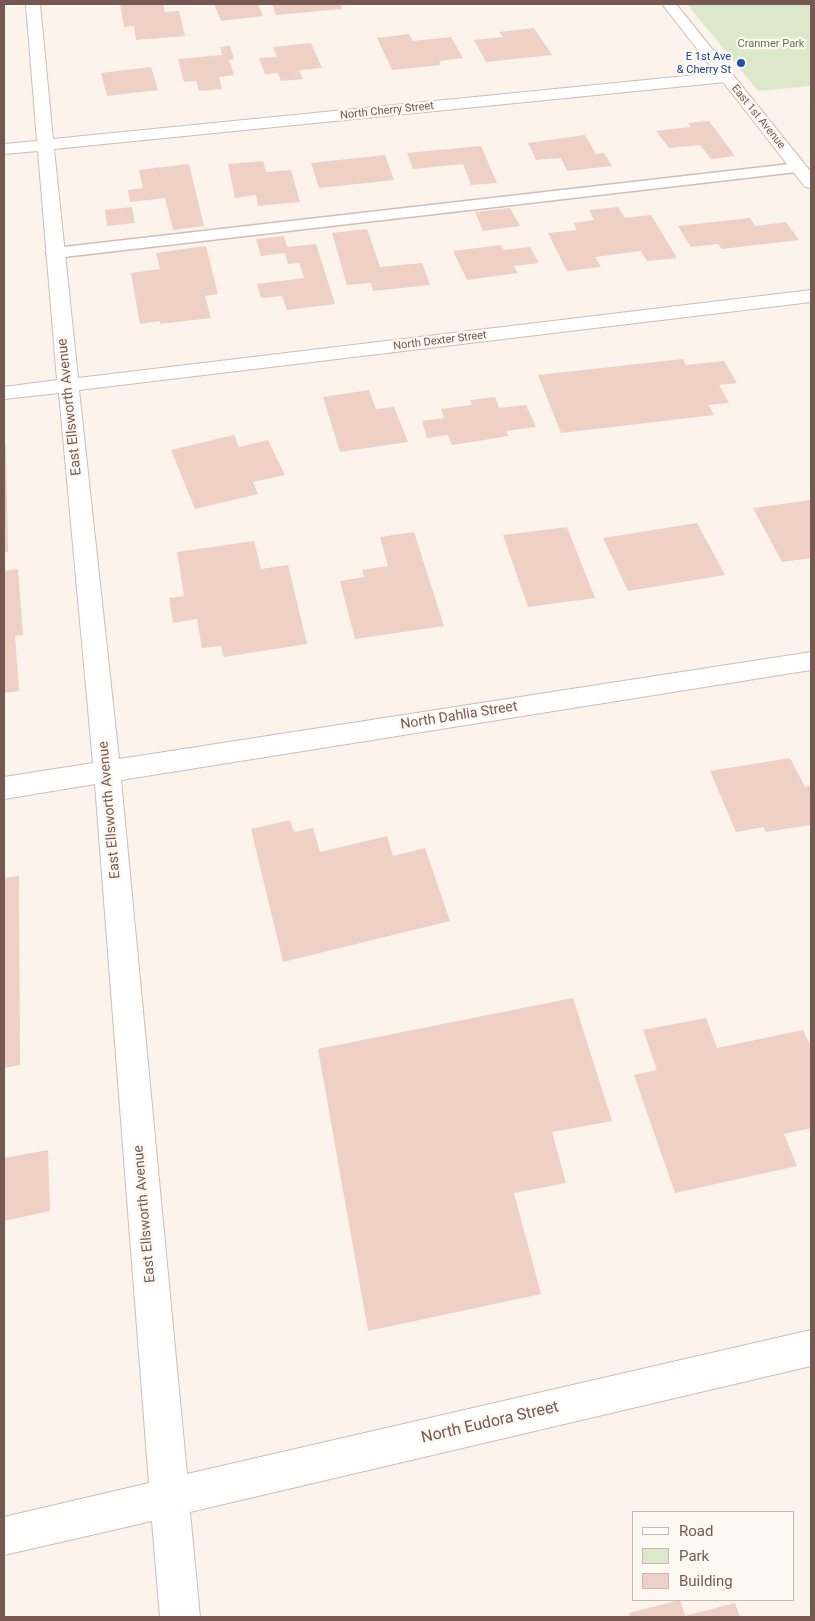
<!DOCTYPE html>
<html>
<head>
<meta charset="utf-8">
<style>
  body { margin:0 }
  #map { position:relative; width:815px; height:1621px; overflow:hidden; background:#fcf3ec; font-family:Roboto,sans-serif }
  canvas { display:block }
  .frame { position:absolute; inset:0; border:5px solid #765850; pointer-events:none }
  .legend { position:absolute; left:632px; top:1511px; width:162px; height:90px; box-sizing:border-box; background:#fef8f3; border:1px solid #c8b8b2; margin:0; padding:6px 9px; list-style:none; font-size:15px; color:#765850 }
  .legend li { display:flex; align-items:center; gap:10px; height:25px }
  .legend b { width:25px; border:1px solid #c8b8b2 }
</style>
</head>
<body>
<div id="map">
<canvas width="815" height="1621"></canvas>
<div class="frame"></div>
<ul class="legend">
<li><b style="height:6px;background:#fff"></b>Road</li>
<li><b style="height:14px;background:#dbe9ca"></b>Park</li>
<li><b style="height:14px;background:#efd0c5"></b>Building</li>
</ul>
</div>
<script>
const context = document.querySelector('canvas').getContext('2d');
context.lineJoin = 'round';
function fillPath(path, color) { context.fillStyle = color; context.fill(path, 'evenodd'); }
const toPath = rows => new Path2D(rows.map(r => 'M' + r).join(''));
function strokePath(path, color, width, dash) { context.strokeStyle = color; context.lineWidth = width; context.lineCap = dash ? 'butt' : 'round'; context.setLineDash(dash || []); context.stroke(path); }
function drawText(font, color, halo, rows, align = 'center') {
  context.font = font + ' Roboto,sans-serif'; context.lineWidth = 4.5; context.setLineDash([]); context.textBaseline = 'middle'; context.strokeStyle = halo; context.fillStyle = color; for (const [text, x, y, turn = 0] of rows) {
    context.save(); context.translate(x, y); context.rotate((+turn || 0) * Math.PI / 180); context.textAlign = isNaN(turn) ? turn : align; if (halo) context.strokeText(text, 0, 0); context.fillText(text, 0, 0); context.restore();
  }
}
fillPath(toPath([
  [687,4,811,4,811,86,758,91]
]), '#dbe9ca');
fillPath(toPath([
  [120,4,163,4,165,12,179,11,185,36,136,40,134,26,124,27],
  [214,4,258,4,263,16,221,21],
  [272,4,340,4,342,9,276,15],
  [534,28,552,55,486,62,474,40,503,37,499,32],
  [409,34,413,41,451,37,463,58,439,61,441,65,392,70,377,38],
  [311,43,322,68,299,70,303,79,281,81,278,73,265,74,259,58,277,57,273,47],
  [230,46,234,59,229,60,234,75,219,77,222,89,199,91,196,81,184,82,178,59,222,55,220,47],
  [151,67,158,90,107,96,101,73],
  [709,121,735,156,711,159,700,145,669,148,656,131,691,127,688,123],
  [585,135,596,154,604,153,612,166,567,171,561,158,536,160,528,143],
  [481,146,497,183,471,185,463,164,413,169,407,153],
  [385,155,394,180,319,188,311,163],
  [263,161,266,172,291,170,300,202,258,206,256,195,235,198,228,164],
  [189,164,204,226,173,230,165,198,130,202,128,190,143,188,139,170],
  [132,207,135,223,107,226,105,210],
  [618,207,625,218,651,215,677,258,647,261,641,251,595,257,601,267,567,271,548,233,577,230,573,223,594,220,589,210],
  [510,208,520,226,483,231,475,212],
  [750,218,755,226,786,222,799,240,722,249,718,244,691,247,678,226],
  [367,229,380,267,422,263,430,285,373,291,371,283,347,285,332,233],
  [284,236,287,247,316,244,335,304,287,310,282,296,261,298,257,284,304,278,299,263,288,264,285,253,261,256,256,239],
  [501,245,504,250,530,247,539,263,514,266,518,273,467,280,453,251],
  [206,246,218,294,205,296,211,318,160,324,160,321,140,324,131,273,160,269,156,253],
  [683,359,686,365,724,361,737,383,719,385,729,403,709,405,714,415,561,433,538,375],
  [369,390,376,409,394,407,408,442,340,452,323,397],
  [495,397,499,408,526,405,536,427,506,431,509,436,452,445,448,435,427,438,422,421,444,418,441,409,472,405,470,400],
  [234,435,239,447,268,440,285,475,253,482,258,494,195,509,171,450],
  [6,445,8,552,4,553,4,446],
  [811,500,811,558,782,562,753,508],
  [697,523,725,575,628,591,603,538],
  [567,527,595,598,528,607,503,535],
  [414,532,444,626,355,639,340,581,364,577,362,570,388,566,380,537],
  [254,541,261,569,288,565,307,644,224,657,221,646,202,648,197,619,173,623,169,598,184,596,177,552],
  [18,569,23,635,15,636,19,691,4,693,4,571],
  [790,758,805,787,811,786,811,825,766,832,764,827,736,832,710,771],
  [290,820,294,832,313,828,320,852,387,836,393,856,425,848,450,921,283,962,251,829],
  [19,876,20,1065,4,1068,4,878],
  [573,998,612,1121,552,1132,566,1183,514,1193,541,1294,368,1331,318,1049],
  [706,1018,717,1048,803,1030,811,1047,811,1128,784,1134,797,1166,675,1193,634,1075,657,1070,643,1030],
  [48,1150,50,1211,4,1221,4,1158],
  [680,1600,685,1616,735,1603,740,1617,630,1617,629,1613]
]), '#efd0c5');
const service = toPath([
  [799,163,807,168,805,171,55,258,49,257,46,253,49,249,55,248,799,163]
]);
const minor = toPath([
  [26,4,40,4,53,139,726,72,734,77,726,82,54,149,78,378,811,290,811,302,79,390,119,759,811,652,811,670,121,780,187,1474,811,1330,811,1366,190,1512,200,1617,160,1617,152,1521,4,1555,4,1517,149,1483,95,784,4,799,4,777,93,763,59,393,4,399,4,387,57,380,38,151,4,154,4,144,37,141,26,4]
]);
const tertiary = toPath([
  [662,4,676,4,811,172,811,188,805,187,662,4]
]);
strokePath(service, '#d0bdb4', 3);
strokePath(minor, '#d0bdb4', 2);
strokePath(tertiary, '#d0bdb4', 2);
fillPath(service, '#fff');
fillPath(minor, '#fff');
fillPath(tertiary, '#fff');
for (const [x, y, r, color] of [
  [741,63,5,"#1a4fb4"]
]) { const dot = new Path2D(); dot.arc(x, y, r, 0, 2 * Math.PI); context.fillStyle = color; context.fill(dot); strokePath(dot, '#fef8f3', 2); }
drawText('11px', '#5e7b48', '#fef8f3', [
  ["Cranmer Park",771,44]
]);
drawText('11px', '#164399', '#fef8f3', [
  ["E 1st Ave",731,57],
  ["& Cherry St",731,70]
], 'right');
drawText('11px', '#765850', '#fef8f3', [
  ["North Cherry Street",387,111,-6],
  ["East 1st Avenue",758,117,51],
  ["North Dexter Street",440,341,-7]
]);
drawText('14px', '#765850', '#fef8f3', [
  ["East Ellsworth Avenue",70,407,-96],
  ["North Dahlia Street",459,716,-9],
  ["East Ellsworth Avenue",110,810,-95],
  ["East Ellsworth Avenue",145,1214,-95]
]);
drawText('16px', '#765850', '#fef8f3', [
  ["North Eudora Street",490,1423,-13]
]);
</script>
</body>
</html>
